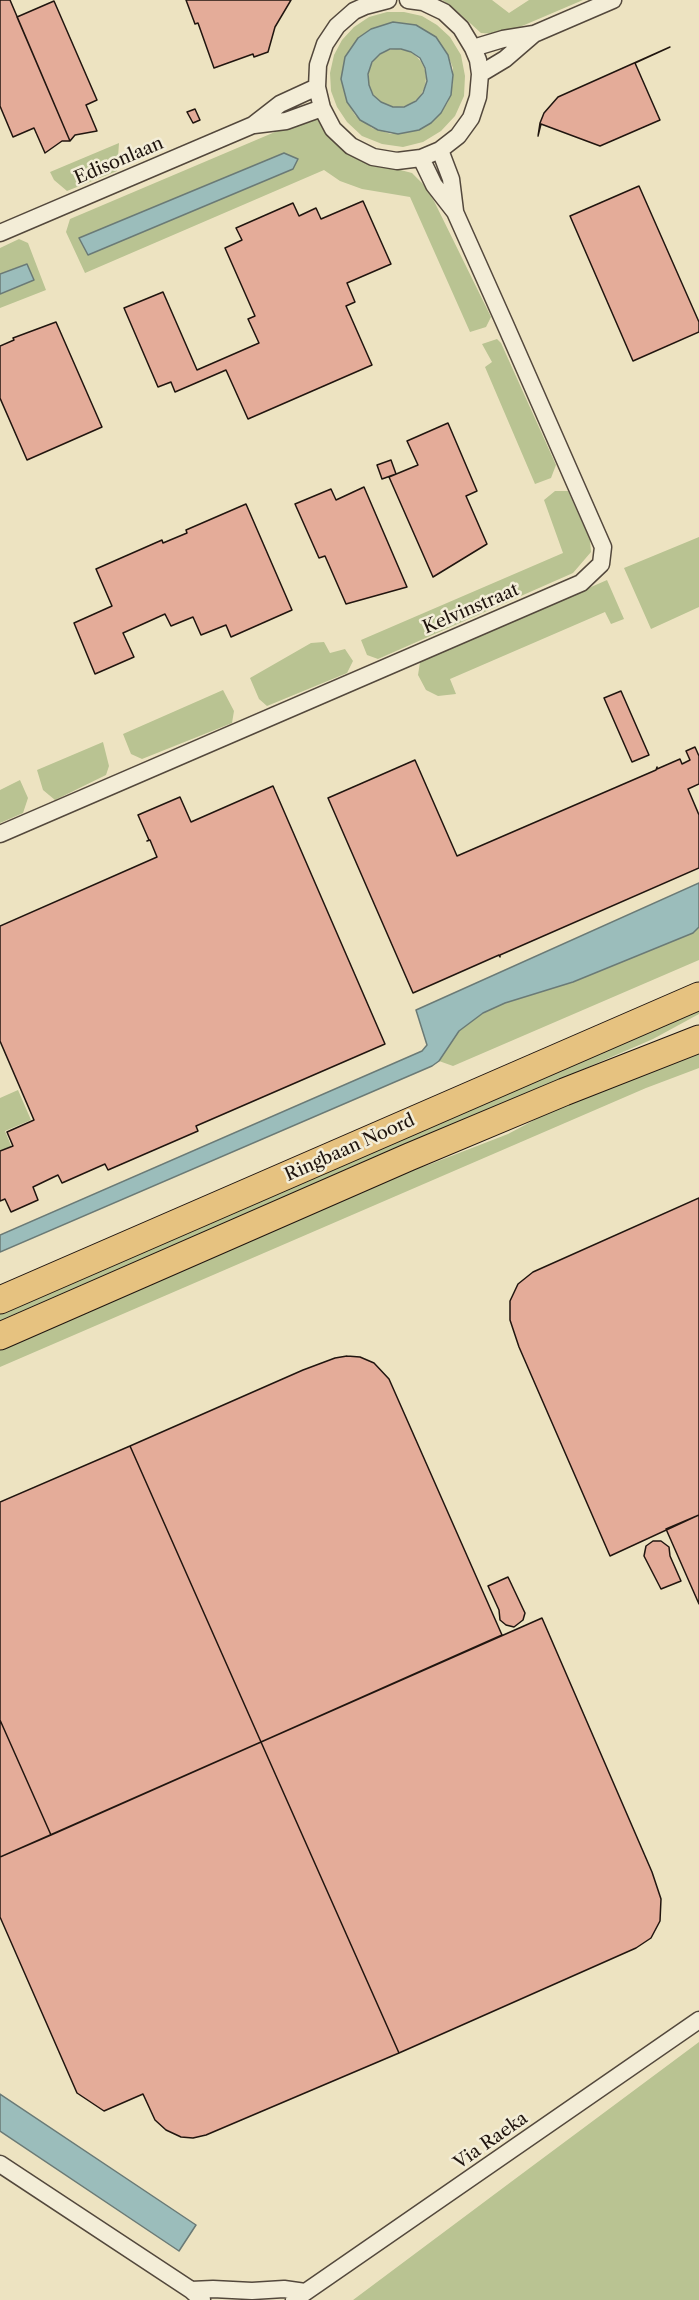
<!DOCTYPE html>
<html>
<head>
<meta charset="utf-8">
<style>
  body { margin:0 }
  canvas { display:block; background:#ede3c1 }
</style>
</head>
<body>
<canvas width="699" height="2300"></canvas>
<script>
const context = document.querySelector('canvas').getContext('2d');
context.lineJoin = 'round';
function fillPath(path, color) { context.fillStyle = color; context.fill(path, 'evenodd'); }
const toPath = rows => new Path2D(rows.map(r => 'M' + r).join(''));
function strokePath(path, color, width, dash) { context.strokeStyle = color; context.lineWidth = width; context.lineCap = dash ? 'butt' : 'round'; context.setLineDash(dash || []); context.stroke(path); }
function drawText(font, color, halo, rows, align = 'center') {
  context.font = font + ' "Libre Caslon Text",serif'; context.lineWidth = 5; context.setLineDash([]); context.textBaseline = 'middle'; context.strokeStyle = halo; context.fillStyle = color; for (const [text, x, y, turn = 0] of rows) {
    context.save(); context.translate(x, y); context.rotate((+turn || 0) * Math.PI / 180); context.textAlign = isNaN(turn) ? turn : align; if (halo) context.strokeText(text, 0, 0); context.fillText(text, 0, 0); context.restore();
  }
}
fillPath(toPath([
  [442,0,492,0,509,13,529,0,583,0,508,32,497,34,481,33,450,5],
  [387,12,404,12,422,16,437,25,450,37,461,55,465,76,464,96,455,116,441,131,423,142,403,147,382,144,362,136,347,122,337,107,331,91,330,73,334,55,342,40,354,27,369,17],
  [393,22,416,25,436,37,448,55,453,68,453,82,448,102,441,113,431,123,425,127,391,134,372,128,355,115,347,102,341,79,345,57,358,38,371,29],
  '368 78a29 29 0 1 1 58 0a29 29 0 1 1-58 0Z',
  [315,115,327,135,385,166,412,173,423,184,434,201,491,317,486,327,470,332,410,197,362,189,340,181,324,170,85,273,66,232,70,219],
  [119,143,117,171,67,191,54,180,50,172],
  [19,239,28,243,46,290,0,308,0,294,34,279,26,264,0,274,0,248],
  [497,339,501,343,556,465,551,478,535,484,485,367,492,362,482,344],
  [555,491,568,491,590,540,591,552,573,573,378,659,367,655,361,640,563,553,544,500],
  [699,537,699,607,651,629,624,568],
  [607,580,624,619,611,624,605,612,450,679,456,694,438,696,426,690,418,675,420,662],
  [324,642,330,653,345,649,353,661,347,673,267,706,259,699,250,678,311,643],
  [223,690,234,711,232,723,142,759,131,754,123,734],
  [103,742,109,766,106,775,55,800,43,790,37,770],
  [20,780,28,798,23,813,0,823,0,790],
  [699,927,699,960,453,1066,439,1061,459,1031,483,1013,505,1003,573,982,693,933],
  [699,1005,699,1014,653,1039,0,1322,0,1309],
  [699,1049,699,1068,646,1088,0,1367,0,1345,386,1178,428,1165,508,1134,570,1101],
  [18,1090,31,1120,5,1131,12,1148,0,1153,0,1098],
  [699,2042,699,2300,353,2300,523,2173]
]), '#b9c392');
const water = toPath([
  [393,22,416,25,436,37,448,55,453,75,451,95,441,113,431,123,419,130,398,134,378,130,360,120,347,102,341,79,345,57,358,38,371,29,393,22],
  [390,49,401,49,411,52,420,58,425,68,427,81,423,93,416,101,404,107,393,107,381,102,373,95,369,85,368,74,372,62,380,54,390,49],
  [284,153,298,159,293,169,88,255,79,238,284,153],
  [27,264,34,280,0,294,0,274,27,264],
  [699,883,699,927,693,933,573,982,505,1003,483,1013,459,1031,439,1061,432,1066,0,1252,0,1235,422,1051,427,1045,416,1010,699,883],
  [0,2094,196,2225,179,2251,0,2131,0,2094]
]);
fillPath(water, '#9bbdbb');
strokePath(water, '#6a7a76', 1.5);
const building = toPath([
  [0,0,10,0,70,141,62,141,45,153,34,128,13,137,0,106,0,0],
  [186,0,291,0,275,27,268,52,254,57,253,54,214,68,198,23,195,24,186,0],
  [54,1,97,100,86,105,97,131,75,135,70,141,17,17,54,1],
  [670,47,635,63,660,120,600,146,541,124,538,136,540,123,544,113,558,97,670,47],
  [195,109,200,120,193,123,187,112,195,109],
  [639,186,699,322,699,332,633,361,570,216,639,186],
  [363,201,391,264,347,283,355,302,346,306,372,365,248,419,226,370,175,392,171,382,158,387,124,308,163,292,197,370,259,343,248,319,255,316,225,248,242,240,236,228,293,203,299,216,316,208,321,219,363,201],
  [56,322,102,427,27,460,0,398,0,346,14,340,13,338,56,322],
  [448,423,477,491,466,496,487,544,433,577,389,477,418,465,407,441,448,423],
  [391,460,396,474,382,479,377,465,391,460],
  [364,487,407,587,346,604,325,556,319,558,295,504,331,489,336,500,364,487],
  [246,504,292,610,231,637,226,625,201,635,193,617,171,626,165,614,123,633,134,657,95,674,74,623,112,606,96,569,162,540,163,543,187,533,186,530,246,504],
  [621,691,649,755,632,762,604,698,621,691],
  [695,747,699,756,699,784,688,789,699,815,699,868,500,955,500,957,499,955,413,993,328,798,415,760,457,856,656,770,657,767,657,769,680,759,682,764,690,760,686,751,695,747],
  [273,786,385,1044,196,1126,198,1131,108,1170,105,1164,62,1183,58,1175,33,1187,38,1200,11,1212,5,1199,0,1201,0,1151,13,1146,7,1132,34,1120,0,1041,0,926,157,857,150,840,147,841,149,840,138,815,180,797,191,822,273,786],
  [699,1198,699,1515,610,1556,519,1347,510,1320,510,1301,518,1284,533,1272,699,1198],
  [347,1356,360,1357,374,1363,389,1379,502,1635,261,1742,130,1446,303,1370,335,1358,347,1356],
  [130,1446,261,1742,51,1835,0,1720,0,1502,130,1446],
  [699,1515,699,1604,666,1529,699,1515],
  [653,1541,661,1541,669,1547,670,1556,681,1581,661,1589,644,1556,646,1546,653,1541],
  [508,1577,525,1613,523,1620,514,1627,506,1625,500,1620,499,1610,488,1586,508,1577],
  [542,1618,652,1872,661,1899,660,1921,651,1938,636,1948,399,2053,261,1742,542,1618],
  [0,1720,51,1835,0,1857,0,1720],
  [261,1742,399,2053,206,2135,193,2138,181,2137,166,2130,155,2120,143,2094,104,2111,77,2093,0,1917,0,1857,261,1742]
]);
fillPath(building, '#e4ac99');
strokePath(building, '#20150f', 1.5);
const minor = toPath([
  [388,0,365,6,354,11,337,26,325,44,318,65,317,87,322,108,333,129,351,146,373,157,397,161,421,158,440,150,458,136,471,118,478,97,480,74,478,60,473,48,461,28,444,12,423,2,408,0],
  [473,48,503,39,534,34,613,0],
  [480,74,505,59,534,34],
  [254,125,286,121,322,108],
  [440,150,451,179,455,211],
  [0,233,253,125,280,104,317,87],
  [0,834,581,583,601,564,603,547,505,324,455,212,434,185,421,158],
  [0,2164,191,2290,202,2300],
  [191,2290,213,2289,252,2291,284,2289,305,2292],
  [294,2300,699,2020]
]);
const primary = toPath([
  [0,1300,699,996],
  [0,1336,409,1157,564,1092,699,1039]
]);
strokePath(minor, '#53483c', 19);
strokePath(primary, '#20150f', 29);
strokePath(minor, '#f3edd7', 16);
strokePath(primary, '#e6c280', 27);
drawText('18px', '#20150f', '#f3edd7', [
  ["Edisonlaan",119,161,-23],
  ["Kelvinstraat",471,609,-23],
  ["Ringbaan Noord",350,1148,-24],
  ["Via Raeka",491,2141,-35]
]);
</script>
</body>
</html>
